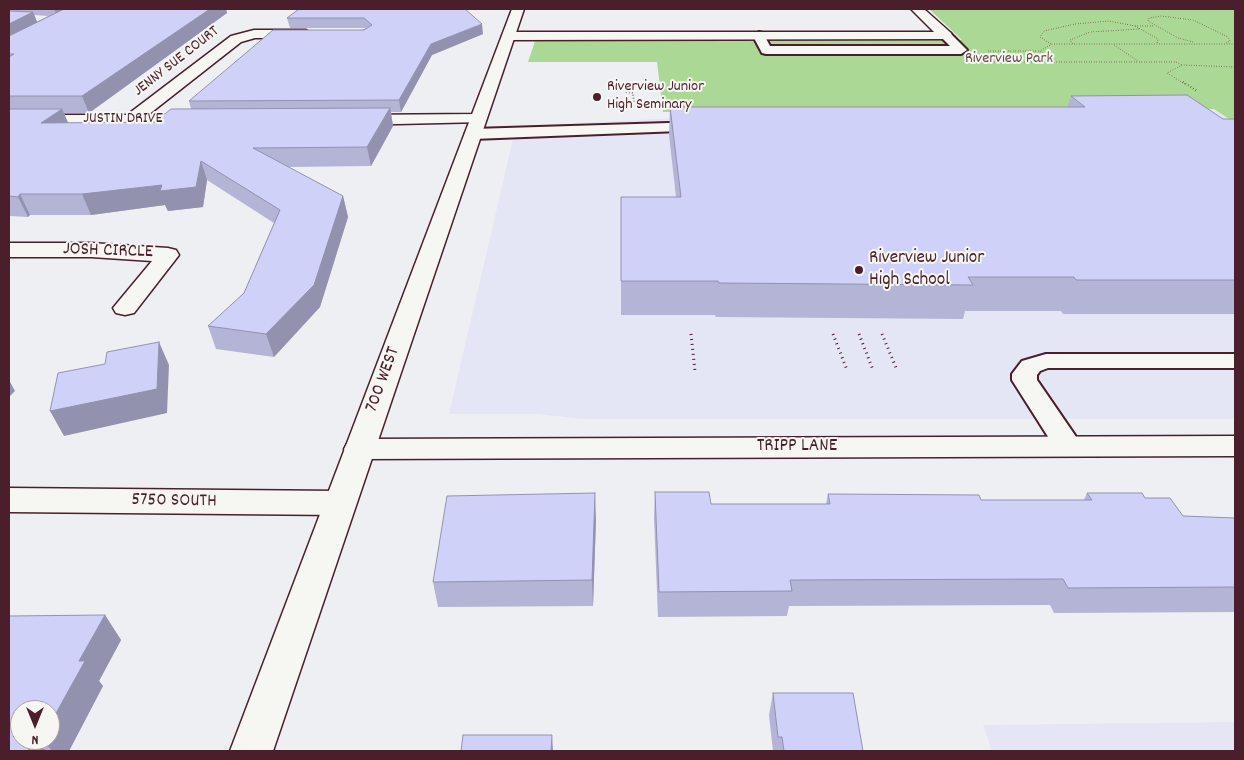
<!DOCTYPE html>
<html>
<head>
<meta charset="utf-8">
<style>
  body { margin:0 }
  #map { position:relative; width:1244px; height:760px; overflow:hidden; background:#eeeff3; font-family:Dekko,sans-serif }
  canvas { display:block }
  .frame { position:absolute; inset:0; border:10px solid #4a1f2b; pointer-events:none }
  .north { position:absolute; left:10px; top:700px; width:50px; height:50px; box-sizing:border-box; background:#f6f6f2; border:1px solid #b1a0a2; border-radius:50%; rotate:180deg; font-size:14px; font-weight:700; line-height:20px; text-align:center; color:#4a1f2b }
  .north::after { content:''; display:block; margin:auto; width:18px; height:22px; background:#4a1f2b; clip-path:polygon(50% 0,100% 100%,50% 72%,0 100%) }
</style>
</head>
<body>
<div id="map">
<canvas width="1244" height="760"></canvas>
<div class="frame"></div>
<div class="north">N</div>
</div>
<script>
const context = document.querySelector('canvas').getContext('2d');
context.lineJoin = 'round';
function fillPath(path, color) { context.fillStyle = color; context.fill(path, 'evenodd'); }
const toPath = rows => new Path2D(rows.map(r => 'M' + r).join(''));
function strokePath(path, color, width, dash) { context.strokeStyle = color; context.lineWidth = width; context.lineCap = dash ? 'butt' : 'round'; context.setLineDash(dash || []); context.stroke(path); }
function drawText(font, color, halo, rows, align = 'center') {
  context.font = font + ' Dekko,sans-serif'; context.lineWidth = 4; context.setLineDash([]); context.textBaseline = 'middle'; context.strokeStyle = halo; context.fillStyle = color; for (const [text, x, y, turn = 0] of rows) {
    context.save(); context.translate(x, y); context.rotate((+turn || 0) * Math.PI / 180); context.textAlign = isNaN(turn) ? turn : align; if (halo) context.strokeText(text, 0, 0); context.fillText(text, 0, 0); context.restore();
  }
}
fillPath(toPath([
  [1214,109,1235,123,1235,419,582,419,538,414,449,414,516,126,677,118],
  [1235,722,1235,751,992,751,983,725]
]), '#e5e6f5');
fillPath(toPath([
  [929,9,1235,9,1235,123,1214,109,663,112,657,62,528,62,535,41,540,40,962,40]
]), '#acd896');
const service = toPath([
  [759,32,763,33,770,46,950,46,940,36,946,32,950,33,967,50,961,54,766,54,762,53,753,36,759,32],
  [701,122,706,124,709,127,706,130,473,139,465,134,473,129,701,122],
  [1046,354,1235,354,1235,368,1048,368,1040,371,1037,375,1037,380,1083,447,1079,454,1069,456,1059,454,1012,380,1012,374,1022,361,1046,354]
]);
const minor = toPath([
  [911,9,924,9,951,33,952,36,951,39,508,40,502,36,508,32,934,32,911,9],
  [254,30,306,30,312,34,306,38,255,38,241,42,148,115,196,115,202,116,204,120,202,124,9,125,9,115,127,115,231,36,254,30],
  [478,114,484,116,486,119,484,122,354,125,348,124,346,120,348,116,354,115,478,114],
  [9,243,91,243,168,248,176,250,179,255,134,313,125,315,116,313,113,308,152,261,91,257,9,257,9,243],
  [1235,436,1235,456,359,459,348,456,344,449,348,442,359,439,1235,436],
  [9,488,340,491,352,495,356,503,352,511,340,515,9,512,9,488]
]);
const secondary = toPath([
  [512,9,524,9,273,751,230,751,512,9]
]);
strokePath(service, '#4a1f2b', 4);
strokePath(minor, '#4a1f2b', 3);
strokePath(secondary, '#4a1f2b', 3);
strokePath(toPath([
  [1135,26,1154,26],
  [1193,42,1178,38,1148,21,1149,18,1161,16,1193,20,1228,37,1230,41,1226,43],
  [1051,44,1040,37,1044,31,1075,24,1109,21,1135,26,1158,39,1157,44],
  [1073,44,1070,40,1090,32,1140,29],
  [1114,45,1138,61],
  [988,51,1040,51],
  [1053,61,1040,51,1052,44,1235,44],
  [984,62,1176,62,1182,65],
  [1185,84,1167,73,1182,65,1235,67]
]), '#4a1f2b', 1, [0.5, 2]);
strokePath(toPath([
  [1183,82,1197,91],
  [626,92,633,93,634,103]
]), '#4a1f2b', 2, [0.5, 2.5]);
strokePath(toPath([
  [691,334,695,371],
  [833,334,847,370],
  [859,334,873,370],
  [882,334,897,370]
]), '#4a1f2b', 3, [1, 4]);
fillPath(service, '#f6f6f2');
fillPath(minor, '#f6f6f2');
fillPath(secondary, '#f6f6f2');
fillPath(toPath([
  [9,9,226,9,227,13,89,113,64,113,68,123,155,122,191,109,189,101,366,28,290,28,287,18,299,9,483,34,432,55,401,112,391,112,393,126,371,166,288,167,343,196,348,217,320,307,274,357,216,349,208,326,244,293,274,223,207,180,203,207,168,211,165,205,91,215,30,215,28,217,9,216],
  [34,15,48,16,37,22],
  [1071,96,1223,119,1235,119,1235,314,1063,314,1061,311,965,311,963,319,716,317,715,315,621,315,621,197,676,197,669,135,670,107,1067,107],
  [655,492,711,504,826,504,828,494,981,500,1084,500,1087,493,1145,498,1183,516,1235,518,1235,612,1054,613,1050,605,789,606,787,616,658,617,654,518],
  [596,519,593,606,438,607,433,582],
  [105,615,121,640,99,681,103,686,69,751,9,751],
  [50,710,50,740,20,740],
  [773,693,863,751,773,751,769,715]
]), '#b3b4d6');
fillPath(toPath([
  [54,9,73,9,58,17],
  [210,9,226,9,227,13,89,113,82,96],
  [33,12,39,26,9,42,9,23],
  [482,24,483,34,432,55,401,112,399,100,431,44],
  [390,108,393,126,371,166,367,147],
  [62,109,70,127,41,123],
  [201,161,207,180,203,207,168,211,165,205,91,215,82,194],
  [20,194,30,215,28,217,18,197],
  [343,196,348,217,320,307,274,357,266,334],
  [159,342,169,365,167,413,64,436,50,411],
  [9,380,15,391,9,397],
  [595,493,596,519,593,606,592,580],
  [105,615,121,640,99,681,103,686,69,751,52,751,43,740,50,740,50,724,79,661],
  [552,735,553,751,551,751],
  [34,740,36,740,46,751,28,751]
]), '#9292ae');
const building = toPath([
  [64,9,210,9,82,96,9,96,9,57,14,54,9,54,9,36,64,9],
  [299,9,465,9,482,24,431,44,399,100,189,101,273,30,364,30,372,25,364,18,287,18,299,9],
  [9,11,33,12,9,24,9,11],
  [1187,95,1223,119,1235,119,1235,280,1076,280,1074,277,968,277,973,285,719,283,718,281,621,281,621,197,681,197,670,107,1085,107,1071,96,1187,95],
  [390,108,367,147,253,148,343,196,314,285,266,334,208,326,244,293,280,210,201,161,196,187,160,191,162,185,82,194,20,194,18,197,9,196,9,109,62,109,41,123,155,122,171,109,390,108],
  [159,342,157,389,50,411,58,373,105,364,107,352,159,342],
  [655,492,709,492,711,504,830,504,828,494,979,495,981,500,1092,500,1087,493,1142,493,1145,498,1170,498,1183,516,1235,518,1235,587,1068,588,1063,579,790,580,792,591,659,592,655,492],
  [595,493,592,580,433,582,447,496,595,493],
  [105,615,79,661,85,661,50,724,50,710,20,710,20,740,34,740,28,751,9,751,9,616,105,615],
  [773,693,853,693,863,751,784,751,782,737,778,737,773,693],
  [463,735,552,735,551,751,461,751,463,735]
]);
fillPath(building, '#d0d1f9');
strokePath(building, '#9292ae', 1);
for (const [x, y, r, color] of [
  [597,97,5,"#4a1f2b"],
  [859,270,5,"#4a1f2b"]
]) { const dot = new Path2D(); dot.arc(x, y, r, 0, 2 * Math.PI); context.fillStyle = color; context.fill(dot); strokePath(dot, '#f6f6f2', 2); }
drawText('16px', '#624d46', '#f6f6f2', [
  ["Riverview Park",1009,60]
]);
drawText('16px', '#4a1f2b', '#f6f6f2', [
  ["JENNY SUE COURT",177,62,-38],
  ["JUSTIN DRIVE",123,120]
]);
drawText('16px', '#4a1f2b', '#f6f6f2', [
  ["Riverview Junior",607,88],
  ["High Seminary",607,106]
], 'left');
drawText('19px', '#4a1f2b', '#f6f6f2', [
  ["JOSH CIRCLE",108,252,2],
  ["700 WEST",384,380,-70],
  ["TRIPP LANE",797,447],
  ["5750 SOUTH",174,502,1]
]);
drawText('19px', '#4a1f2b', '#f6f6f2', [
  ["Riverview Junior",869,259],
  ["High School",869,281]
], 'left');
</script>
</body>
</html>
